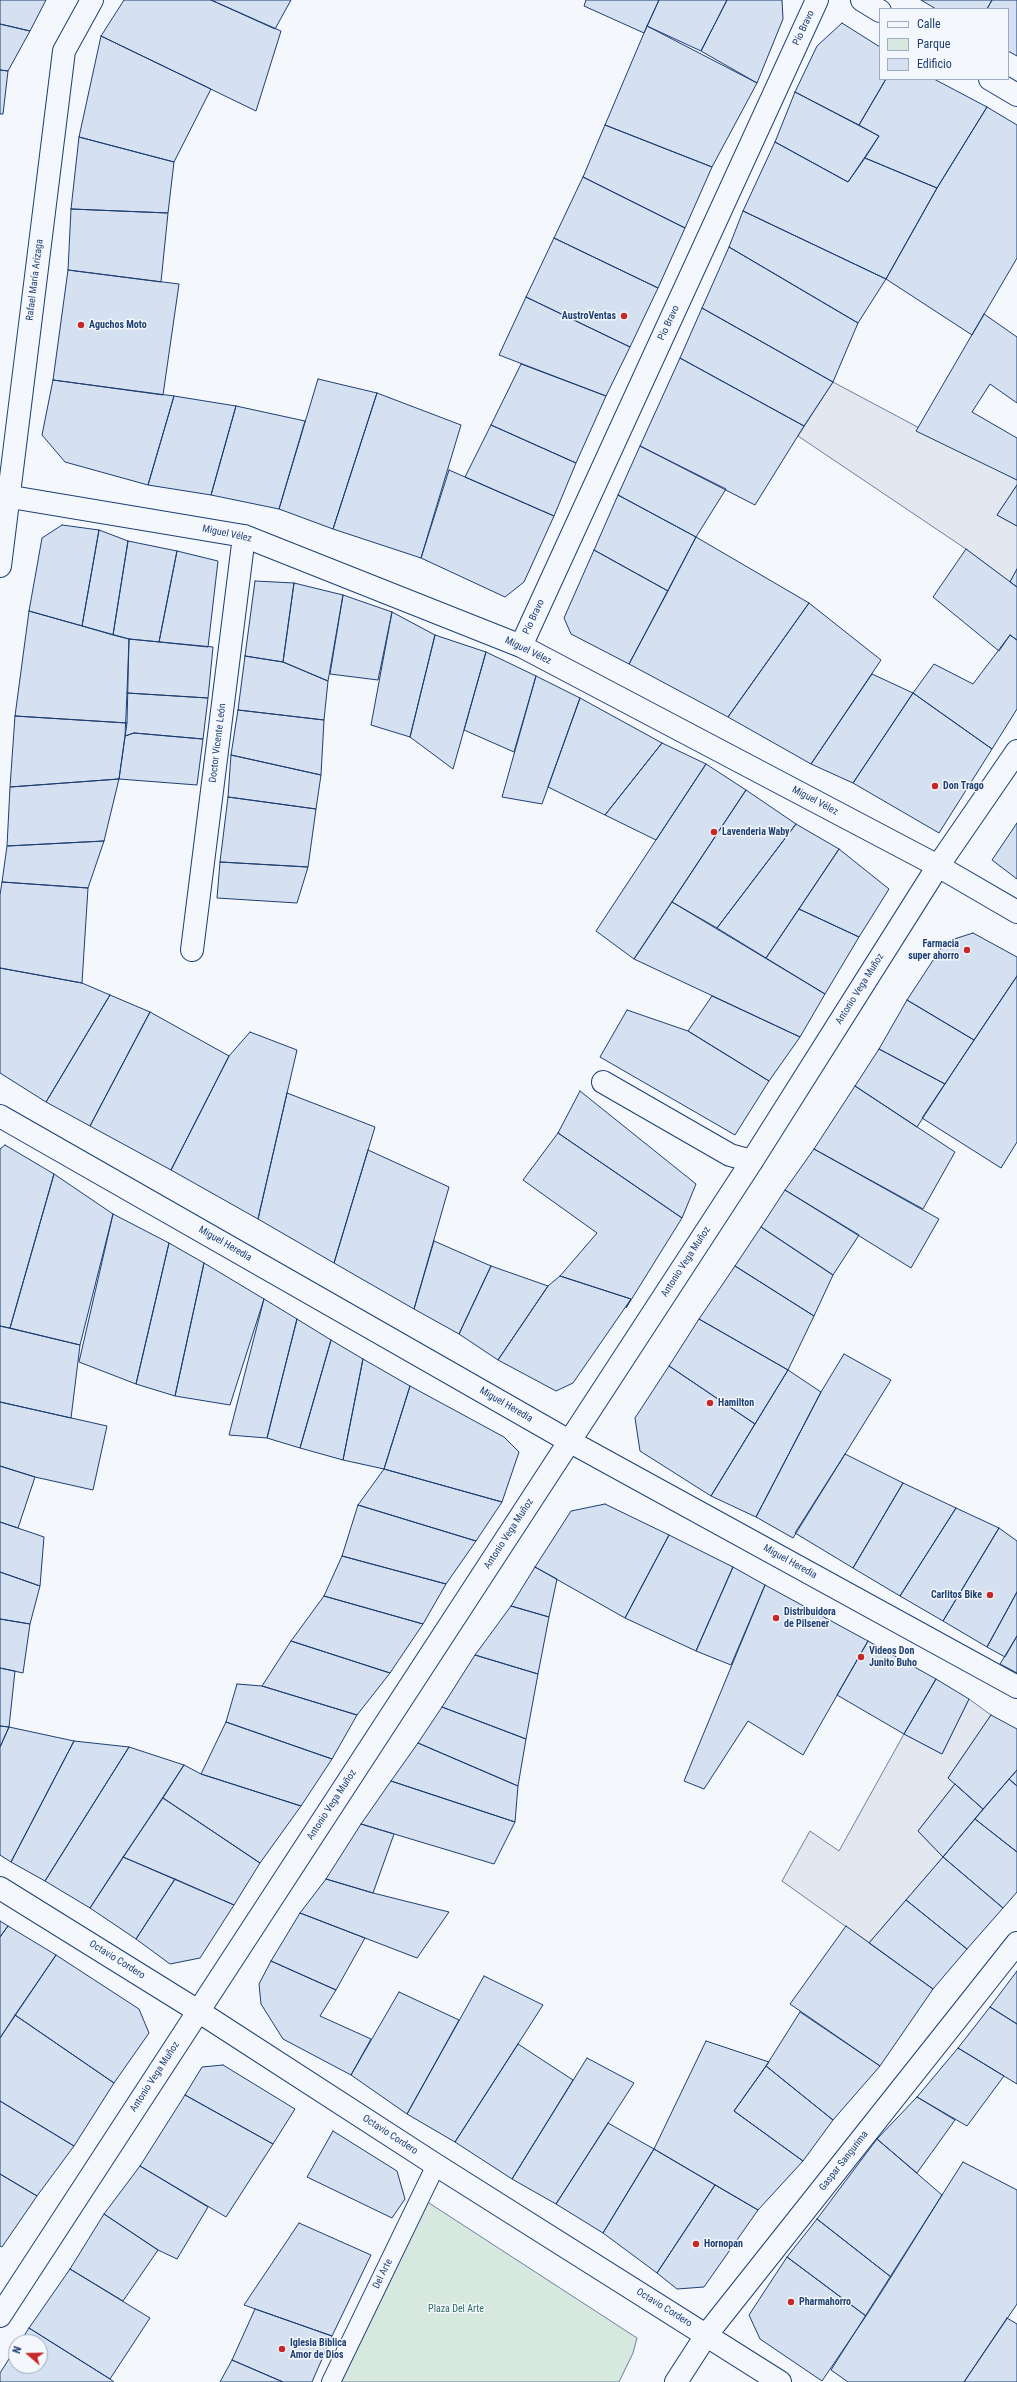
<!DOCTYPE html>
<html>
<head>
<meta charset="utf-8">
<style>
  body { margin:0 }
  #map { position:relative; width:1017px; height:2382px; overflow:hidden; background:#f4f7fb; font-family:"Roboto Condensed",sans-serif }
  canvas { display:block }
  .legend { position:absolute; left:879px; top:8px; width:130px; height:72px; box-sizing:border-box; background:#f4f7fb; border:1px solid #9eadc5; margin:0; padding:5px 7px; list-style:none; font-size:12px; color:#1d3f73 }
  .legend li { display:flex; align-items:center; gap:8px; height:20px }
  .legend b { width:20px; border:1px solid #9eadc5 }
  .north { position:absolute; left:8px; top:2334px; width:40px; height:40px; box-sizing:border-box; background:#f4f7fb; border:1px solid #9eadc5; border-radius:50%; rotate:290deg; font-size:11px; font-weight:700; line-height:16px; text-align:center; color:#1d3f73 }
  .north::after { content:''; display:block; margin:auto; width:14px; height:18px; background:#c62828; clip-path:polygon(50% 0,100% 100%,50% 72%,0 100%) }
</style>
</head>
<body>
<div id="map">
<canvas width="1017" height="2382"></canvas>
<ul class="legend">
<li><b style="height:5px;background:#f4f7fb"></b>Calle</li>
<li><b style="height:11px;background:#d7e8df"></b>Parque</li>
<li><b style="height:11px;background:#d5e0f0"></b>Edificio</li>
</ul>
<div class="north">N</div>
</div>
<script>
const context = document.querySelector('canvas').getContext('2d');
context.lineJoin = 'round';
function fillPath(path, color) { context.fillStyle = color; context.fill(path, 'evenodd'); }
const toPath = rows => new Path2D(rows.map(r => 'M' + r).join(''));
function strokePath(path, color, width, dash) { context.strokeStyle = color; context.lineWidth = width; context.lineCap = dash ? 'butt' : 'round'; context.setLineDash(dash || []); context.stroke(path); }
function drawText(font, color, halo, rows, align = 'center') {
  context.font = font + ' "Roboto Condensed",sans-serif'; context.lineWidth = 3; context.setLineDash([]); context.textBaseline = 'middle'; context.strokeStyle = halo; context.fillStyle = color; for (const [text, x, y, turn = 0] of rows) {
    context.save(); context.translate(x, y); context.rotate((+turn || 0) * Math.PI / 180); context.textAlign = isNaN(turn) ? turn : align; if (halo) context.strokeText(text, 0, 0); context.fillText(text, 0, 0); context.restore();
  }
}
const green = toPath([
  [426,2201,637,2338,633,2353,619,2382,339,2382,426,2201]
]);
fillPath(green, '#d7e8df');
strokePath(green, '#687fa3', 1);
const parking = toPath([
  [833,382,1017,480,1017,485,997,515,1017,526,1017,569,1010,582,966,549,798,436,833,382],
  [969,1699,991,1715,948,1778,955,1784,918,1831,943,1857,869,1943,782,1881,810,1831,839,1851,904,1734,942,1754,969,1699]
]);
fillPath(parking, '#e3e8f0');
strokePath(parking, '#687fa3', 1);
const building = toPath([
  [0,0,46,0,30,31,0,24,0,0],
  [124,0,211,0,281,31,256,111,101,36,124,0],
  [211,0,291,0,275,29,211,0],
  [586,0,659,0,644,33,584,6,586,0],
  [659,0,727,0,701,51,647,26,659,0],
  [727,0,782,0,783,19,757,83,701,51,727,0],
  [921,0,992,0,987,9,936,9,921,0],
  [992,0,1017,0,1017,56,1008,51,1008,9,987,9,992,0],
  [842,23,880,47,880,79,886,79,859,125,795,92,817,46,842,23],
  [0,24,30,31,8,71,0,70,0,24],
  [647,26,757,83,712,167,605,125,647,26],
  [101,36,211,89,174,162,79,137,101,36],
  [0,70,8,71,3,114,0,114,0,70],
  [886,79,934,79,987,107,937,188,865,158,879,136,859,125,886,79],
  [795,92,879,136,848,182,775,142,795,92],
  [987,107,1017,125,1017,258,972,335,886,279,937,188,987,107],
  [605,125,712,167,685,228,583,177,605,125],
  [79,137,174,162,168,213,71,209,79,137],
  [775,142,848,182,865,158,937,188,886,279,743,211,775,142],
  [583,177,685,228,658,288,554,238,583,177],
  [71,209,168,213,161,282,68,270,71,209],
  [743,211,886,279,858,323,729,247,743,211],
  [554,238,658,288,630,347,526,297,554,238],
  [729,247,858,323,833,382,702,308,729,247],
  [68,270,179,284,163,395,53,380,68,270],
  [526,297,630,347,606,396,499,355,526,297],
  [702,308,833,382,804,426,680,358,702,308],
  [984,314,1017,337,1017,403,990,384,972,412,1017,438,1017,480,916,431,984,314],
  [680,358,804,426,755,505,640,446,680,358],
  [521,364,606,396,576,463,491,425,521,364],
  [318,379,377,393,333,529,279,509,318,379],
  [53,380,174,396,148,485,65,462,42,435,53,380],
  [377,393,461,425,421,558,333,529,377,393],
  [174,396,236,406,211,495,148,485,174,396],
  [236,406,305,421,279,509,211,495,236,406],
  [491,425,576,463,554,516,465,477,491,425],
  [640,446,726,489,696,537,618,495,640,446],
  [449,470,554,516,524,582,505,597,421,558,449,470],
  [1017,485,1017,526,997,515,1017,485],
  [618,495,696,537,668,591,594,550,618,495],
  [62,525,99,530,82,626,29,611,42,538,62,525],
  [99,530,128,541,113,635,82,626,99,530],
  [696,537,809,603,728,717,629,664,696,537],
  [128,541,177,551,159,642,129,639,113,635,128,541],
  [966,549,1017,587,1017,640,1010,635,999,651,933,597,966,549],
  [594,550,668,591,629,664,571,634,564,618,594,550],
  [177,551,218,561,208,647,159,642,177,551],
  [1017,569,1017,587,1010,582,1017,569],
  [255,581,294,583,283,662,245,656,255,581],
  [294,583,343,595,328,681,283,662,294,583],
  [343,595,392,612,378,680,330,674,343,595],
  [809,603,881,660,811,764,728,717,809,603],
  [29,611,129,639,127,723,15,716,29,611],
  [392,612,435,635,410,737,371,725,392,612],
  [435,635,486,652,453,769,410,737,435,635],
  [1010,635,1017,640,1017,709,992,749,913,693,934,664,973,684,1010,635],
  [129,639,213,647,208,698,127,693,129,639],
  [486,652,536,676,514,752,464,730,486,652],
  [245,656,283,662,328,681,324,720,238,710,245,656],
  [872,674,913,693,853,783,811,764,872,674],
  [536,676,580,698,542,804,502,797,536,676],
  [127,693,208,698,203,739,134,733,125,736,127,693],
  [913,693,992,749,939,833,853,783,913,693],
  [580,698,662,743,605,815,548,787,580,698],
  [238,710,324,720,321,775,231,755,238,710],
  [15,716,127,723,119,779,10,787,15,716],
  [134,733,203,739,197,785,119,779,125,736,134,733],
  [662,743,706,764,656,840,605,815,662,743],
  [231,755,321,775,316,809,228,797,231,755],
  [706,764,746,790,634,959,596,931,706,764],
  [119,779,104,841,7,846,10,787,119,779],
  [746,790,796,824,717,928,672,902,746,790],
  [228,797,316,809,308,867,220,862,228,797],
  [1017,823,1017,879,992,860,1017,823],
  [796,824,839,849,766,958,717,928,796,824],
  [104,841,88,888,2,882,7,846,104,841],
  [839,849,889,889,859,937,799,909,839,849],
  [220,862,308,867,297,903,217,898,220,862],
  [2,882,88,888,82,983,0,968,0,895,2,882],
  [672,902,825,994,800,1037,634,959,672,902],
  [799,909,859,937,825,994,766,958,799,909],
  [973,933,1017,957,1017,976,974,1040,907,1000,945,942,973,933],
  [0,968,82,983,110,995,46,1102,0,1073,0,968],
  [1017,976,1017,1142,1001,1168,922,1118,1017,976],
  [110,995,150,1012,90,1126,46,1102,110,995],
  [712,996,800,1037,769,1081,688,1031,712,996],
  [907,1000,974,1040,945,1084,879,1049,907,1000],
  [627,1010,688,1031,769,1081,735,1135,600,1057,627,1010],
  [150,1012,229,1056,171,1170,90,1126,150,1012],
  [250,1032,297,1050,258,1219,171,1170,229,1056,250,1032],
  [879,1049,945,1084,917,1127,855,1086,879,1049],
  [855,1086,955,1152,923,1209,814,1149,855,1086],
  [580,1091,696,1184,682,1218,558,1133,580,1091],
  [287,1093,375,1127,334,1263,258,1219,287,1093],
  [558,1133,682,1218,626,1308,631,1299,560,1276,597,1233,523,1180,558,1133],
  [5,1145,54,1174,10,1328,0,1326,0,1149,5,1145],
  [814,1149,939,1219,911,1268,785,1190,814,1149],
  [368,1150,449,1187,414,1309,334,1263,368,1150],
  [54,1174,113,1214,80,1345,10,1328,54,1174],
  [785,1190,859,1235,833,1275,761,1227,785,1190],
  [113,1214,169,1243,136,1384,79,1362,113,1214],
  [761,1227,833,1275,814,1316,735,1266,761,1227],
  [434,1241,491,1266,459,1334,414,1309,434,1241],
  [169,1243,204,1263,175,1396,136,1384,169,1243],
  [204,1263,264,1299,230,1405,175,1396,204,1263],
  [491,1266,548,1286,498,1360,459,1334,491,1266],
  [735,1266,814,1316,788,1370,699,1319,735,1266],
  [560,1276,631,1299,573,1383,556,1391,498,1360,548,1286,560,1276],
  [264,1299,297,1319,267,1438,229,1435,264,1299],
  [297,1319,331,1340,300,1448,267,1438,297,1319],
  [699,1319,788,1370,755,1424,669,1366,699,1319],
  [0,1326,80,1345,71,1418,0,1402,0,1326],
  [331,1340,363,1359,343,1460,300,1448,331,1340],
  [844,1354,891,1380,793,1538,756,1517,821,1392,844,1354],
  [363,1359,410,1386,384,1469,343,1460,363,1359],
  [669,1366,755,1424,711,1496,640,1451,635,1418,669,1366],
  [788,1370,821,1392,756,1517,711,1496,788,1370],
  [410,1386,504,1437,519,1452,502,1502,384,1469,410,1386],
  [0,1402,107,1426,93,1490,35,1477,0,1466,0,1402],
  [845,1454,903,1483,853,1568,795,1533,845,1454],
  [0,1466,35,1477,18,1528,0,1522,0,1466],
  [384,1469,502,1502,476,1541,358,1505,384,1469],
  [903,1483,956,1508,900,1596,853,1568,903,1483],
  [605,1504,669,1535,625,1618,535,1567,571,1511,605,1504],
  [358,1505,476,1541,446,1584,342,1556,358,1505],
  [956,1508,999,1528,943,1621,900,1596,956,1508],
  [0,1522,44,1537,40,1586,0,1572,0,1522],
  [999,1528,1017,1541,1017,1592,987,1647,943,1621,999,1528],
  [669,1535,733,1567,696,1651,625,1618,669,1535],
  [342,1556,446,1584,423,1624,324,1596,342,1556],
  [535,1567,557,1579,549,1617,511,1606,535,1567],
  [733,1567,765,1585,731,1665,696,1651,733,1567],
  [0,1572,40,1586,30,1624,0,1619,0,1572],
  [765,1585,868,1641,803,1755,748,1721,704,1789,684,1781,765,1585],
  [1017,1592,1017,1636,1005,1657,987,1647,1017,1592],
  [324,1596,423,1624,390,1673,291,1641,324,1596],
  [511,1606,549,1617,538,1674,475,1655,511,1606],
  [0,1619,30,1624,23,1673,0,1668,0,1619],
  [1017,1636,1017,1673,1000,1664,1017,1636],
  [291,1641,390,1673,357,1715,262,1686,291,1641],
  [868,1641,936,1679,904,1734,837,1695,868,1641],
  [475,1655,538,1674,526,1739,442,1707,475,1655],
  [0,1668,15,1671,9,1727,0,1726,0,1668],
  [936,1679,969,1699,942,1754,904,1734,936,1679],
  [237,1684,262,1686,357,1715,332,1759,226,1722,237,1684],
  [442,1707,526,1739,518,1786,418,1743,442,1707],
  [991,1715,1017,1729,1017,1770,983,1809,948,1778,991,1715],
  [226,1722,332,1759,301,1806,201,1774,226,1722],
  [0,1726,9,1727,0,1747,0,1726],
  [9,1727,74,1741,11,1862,0,1855,0,1747,9,1727],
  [74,1741,129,1747,45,1881,11,1862,74,1741],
  [418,1743,518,1786,515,1822,391,1781,418,1743],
  [129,1747,184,1765,90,1908,45,1881,129,1747],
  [184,1765,201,1774,301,1806,260,1863,163,1798,184,1765],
  [1017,1770,1017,1786,1009,1779,1017,1770],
  [1009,1779,1017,1786,1017,1852,975,1819,1009,1779],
  [391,1781,515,1822,494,1864,361,1824,391,1781],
  [955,1784,983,1809,943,1857,918,1831,955,1784],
  [163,1798,260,1863,234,1905,123,1857,163,1798],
  [975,1819,1017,1852,1017,1892,1003,1908,943,1857,975,1819],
  [361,1824,394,1834,373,1893,326,1879,361,1824],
  [123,1857,175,1879,136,1939,90,1908,123,1857],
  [943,1857,1003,1908,967,1949,906,1900,943,1857],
  [175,1879,234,1905,200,1958,170,1964,136,1939,175,1879],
  [326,1879,373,1893,449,1912,417,1958,300,1913,326,1879],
  [906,1900,967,1949,933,1989,869,1943,906,1900],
  [300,1913,365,1938,336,1990,271,1961,300,1913],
  [0,1921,8,1926,0,1937,0,1921],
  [8,1926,56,1955,0,2038,0,1937,8,1926],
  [846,1926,933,1989,880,2066,790,2004,846,1926],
  [56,1955,139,2009,149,2033,114,2083,15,2015,56,1955],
  [271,1961,336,1990,320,2016,371,2039,351,2075,283,2039,261,2004,259,1984,271,1961],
  [1017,1971,1017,2024,990,2007,1017,1971],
  [484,1976,543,2005,455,2142,407,2114,484,1976],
  [399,1992,459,2020,407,2114,351,2075,399,1992],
  [990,2007,1017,2024,1017,2084,958,2048,990,2007],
  [800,2012,880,2066,833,2120,766,2066,800,2012],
  [15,2015,114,2083,74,2146,0,2101,0,2038,15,2015],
  [706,2041,769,2062,734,2111,803,2161,758,2210,654,2149,706,2041],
  [518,2044,573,2080,512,2179,455,2142,518,2044],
  [958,2048,1004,2076,967,2126,917,2097,958,2048],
  [587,2058,634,2083,556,2204,512,2179,587,2058],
  [223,2065,295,2109,273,2144,185,2095,202,2067,223,2065],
  [766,2066,833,2120,803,2161,734,2111,766,2066],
  [185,2095,273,2144,226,2217,140,2166,185,2095],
  [917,2097,955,2120,917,2173,877,2139,917,2097],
  [0,2101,74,2146,37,2196,0,2174,0,2101],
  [608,2123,654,2149,603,2233,556,2204,608,2123],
  [333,2131,397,2171,405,2199,392,2218,307,2177,333,2131],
  [877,2139,942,2195,891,2277,817,2219,877,2139],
  [654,2149,715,2185,657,2273,603,2233,654,2149],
  [963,2162,1017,2190,1017,2304,964,2382,848,2382,831,2370,963,2162],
  [140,2166,208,2207,177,2259,158,2250,104,2214,140,2166],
  [0,2174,37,2196,2,2247,0,2246,0,2174],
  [715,2185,758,2210,704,2287,677,2289,657,2273,715,2185],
  [104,2214,158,2250,123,2301,70,2269,104,2214],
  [817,2219,891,2277,866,2316,787,2257,817,2219],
  [299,2223,371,2255,332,2336,244,2305,299,2223],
  [787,2257,866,2316,822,2381,760,2339,749,2315,787,2257],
  [70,2269,150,2318,110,2379,29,2328,70,2269],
  [255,2309,332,2336,312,2382,283,2382,232,2360,255,2309],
  [1007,2318,1017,2324,1017,2382,964,2382,1007,2318],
  [29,2328,110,2379,114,2382,0,2382,0,2373,16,2348,16,2366,40,2366,40,2342,20,2342,29,2328],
  [232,2360,283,2382,220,2382,232,2360]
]);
fillPath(building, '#d5e0f0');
strokePath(building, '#1d3f73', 1);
const service = toPath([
  [331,2382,436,2165]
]);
const minor = toPath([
  [862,0,880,11],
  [990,79,1017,95],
  [0,495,244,536,521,646,938,866,1017,912],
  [0,566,64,51,92,0],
  [521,646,817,0],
  [192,950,244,536],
  [603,1082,730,1155,752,1161],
  [0,1116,569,1441,1017,1687],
  [0,1888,198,2011,436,2165,780,2382],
  [0,2316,752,1161,938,866,1017,751],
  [676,2382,707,2334,1017,1943]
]);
strokePath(service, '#1d3f73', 20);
strokePath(minor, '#1d3f73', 24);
strokePath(service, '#f4f7fb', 18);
strokePath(minor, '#f4f7fb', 22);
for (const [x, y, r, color] of [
  [624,316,4,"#c62828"],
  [81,325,4,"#c62828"],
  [935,786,4,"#c62828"],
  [714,832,4,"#c62828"],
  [967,950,4,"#c62828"],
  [710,1403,4,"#c62828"],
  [990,1595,4,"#c62828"],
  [776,1618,4,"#c62828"],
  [861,1657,4,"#c62828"],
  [696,2244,4,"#c62828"],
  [791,2302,4,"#c62828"],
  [282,2349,4,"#c62828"]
]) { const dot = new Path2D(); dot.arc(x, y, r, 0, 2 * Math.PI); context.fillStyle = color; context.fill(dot); strokePath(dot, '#f4f7fb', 1.5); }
drawText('10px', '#1d3f73', '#f4f7fb', [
  ["Pío Bravo",804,28,-65],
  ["Rafael María Arízaga",35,280,-83],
  ["Pío Bravo",669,323,-65],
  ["Miguel Vélez",227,534,12],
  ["Pío Bravo",534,617,-65],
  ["Miguel Vélez",528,651,26],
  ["Doctor Vicente León",218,743,-83],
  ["Miguel Vélez",815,801,28],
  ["Antonio Vega Muñoz",860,989,-58],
  ["Miguel Heredia",225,1244,30],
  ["Antonio Vega Muñoz",686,1262,-57],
  ["Miguel Heredia",506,1405,30],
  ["Antonio Vega Muñoz",509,1534,-57],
  ["Miguel Heredia",790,1562,29],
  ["Antonio Vega Muñoz",332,1805,-57],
  ["Octavio Cordero",117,1960,32],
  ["Antonio Vega Muñoz",155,2077,-57],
  ["Octavio Cordero",390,2135,33],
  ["Gaspar Sangurima",844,2161,-52],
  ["Del Arte",383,2274,-64],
  ["Octavio Cordero",664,2308,32]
]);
drawText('bold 10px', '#1d3f73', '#f4f7fb', [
  ["AustroVentas",616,316,"right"],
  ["Aguchos Moto",89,325],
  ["Don Trago",943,786],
  ["Lavenderia Waby",722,832],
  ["Farmacia",959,944,"right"],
  ["super ahorro",959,956,"right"],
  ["Hamilton",718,1403],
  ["Carlitos Bike",982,1595,"right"],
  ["Distribuidora",784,1612],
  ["de Pilsener",784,1624],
  ["Videos Don",869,1651],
  ["Junito Buho",869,1663],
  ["Hornopan",704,2244],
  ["Pharmahorro",799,2302],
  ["Iglesia Biblica",290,2343],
  ["Amor de Dios",290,2355]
], 'left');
drawText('10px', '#2c6c60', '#f4f7fb', [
  ["Plaza Del Arte",456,2309]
]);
</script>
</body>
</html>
